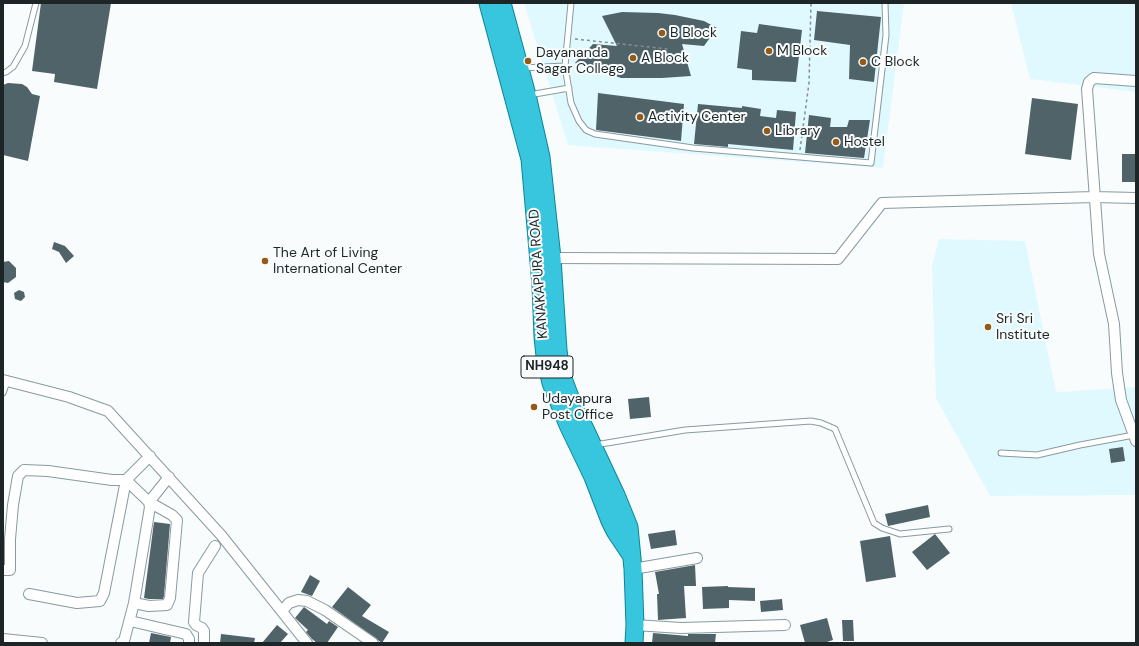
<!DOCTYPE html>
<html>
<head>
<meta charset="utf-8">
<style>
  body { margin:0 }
  #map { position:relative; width:1139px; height:646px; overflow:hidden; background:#f8fcfd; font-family:"DM Sans",sans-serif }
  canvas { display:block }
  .frame { position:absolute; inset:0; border:4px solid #1d2527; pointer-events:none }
</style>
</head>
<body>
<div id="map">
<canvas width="1139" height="646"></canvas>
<div class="frame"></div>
</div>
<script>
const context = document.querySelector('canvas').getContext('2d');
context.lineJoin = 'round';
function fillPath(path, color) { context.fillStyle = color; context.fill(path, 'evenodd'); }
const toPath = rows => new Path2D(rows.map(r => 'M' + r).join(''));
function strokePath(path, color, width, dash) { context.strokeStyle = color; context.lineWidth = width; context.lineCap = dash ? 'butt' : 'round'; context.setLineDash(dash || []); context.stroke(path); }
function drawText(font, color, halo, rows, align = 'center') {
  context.font = font + ' "DM Sans",sans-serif'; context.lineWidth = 4; context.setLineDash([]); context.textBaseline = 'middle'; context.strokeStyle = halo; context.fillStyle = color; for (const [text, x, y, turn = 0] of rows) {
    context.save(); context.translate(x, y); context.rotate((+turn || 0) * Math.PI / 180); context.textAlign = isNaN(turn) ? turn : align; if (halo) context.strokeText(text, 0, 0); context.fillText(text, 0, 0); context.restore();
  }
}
fillPath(toPath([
  [524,3,904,3,883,168,568,145],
  [1011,3,1136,3,1136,92,1030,79],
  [939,239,1025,241,1056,392,1136,387,1136,495,990,496,936,398,932,266]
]), '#e0f9ff');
fillPath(toPath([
  [41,3,111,3,97,89,54,82,55,74,32,71],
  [817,11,881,17,874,82,849,79,850,45,814,40],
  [622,12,658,13,675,15,704,21,717,28,704,46,682,44,691,76,662,78,621,78,603,71,588,68,575,63,593,44,617,46,602,16],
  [759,24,802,30,796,82,752,80,752,70,737,68,741,31,757,33],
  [8,83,22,84,27,87,32,94,40,96,28,161,3,155,3,85],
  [598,93,684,104,681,141,596,130],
  [1032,98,1078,104,1071,160,1025,154],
  [698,104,742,108,742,106,761,109,760,116,776,118,777,110,796,112,793,150,728,144,728,147,694,144],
  [809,115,831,118,830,127,847,127,849,120,870,120,864,158,805,153],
  [1122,154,1136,154,1136,182,1122,182],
  [54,242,65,246,74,256,66,263,59,252,52,249],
  [9,261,16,268,16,277,8,283,3,282,3,262],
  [19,290,24,292,25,297,21,301,15,299,14,293],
  [649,397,651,417,630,419,628,399],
  [1123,447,1125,461,1111,463,1109,449],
  [928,505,930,517,888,526,885,514],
  [154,522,170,524,164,596,163,599,149,599,144,598],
  [675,530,677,545,651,549,648,534],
  [935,534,950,553,927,570,912,552],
  [890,536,896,577,866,582,860,541],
  [695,565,696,586,684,586,686,618,658,620,657,594,659,594,655,572],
  [310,575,320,581,312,596,301,592],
  [728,586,728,587,755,588,755,601,729,600,729,608,703,609,702,587],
  [348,587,371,605,362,616,389,632,382,643,332,607],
  [782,599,783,610,761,612,760,601],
  [304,607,327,624,329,621,338,627,327,643,317,643,312,639,306,632,308,630,295,618],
  [827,618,833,640,824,643,805,643,800,625],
  [842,620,853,620,854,641,843,641],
  [277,625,288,634,280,643,262,643],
  [151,633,171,637,170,643,149,643],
  [653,633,688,636,688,634,716,634,715,643,652,643],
  [221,634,255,638,254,643,220,643]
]), '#506368');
const service = toPath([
  [571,3,565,66,571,103,579,121,586,130,595,134,693,148,871,163,886,35,885,3],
  [523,68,565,66],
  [3,73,6,72,13,67,25,46,36,3],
  [529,95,569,88],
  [3,393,7,382],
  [595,445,685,430,811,421,821,423,835,429,874,523,882,528,900,534,949,529],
  [1001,453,1037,455,1080,445,1134,435]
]);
const minor = toPath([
  [1136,81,1094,78,1089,82,1087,89,1099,254,1114,324,1117,373,1121,400,1136,441],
  [548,258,838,259,882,203,1094,197,1136,198],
  [3,380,69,397,108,411,221,535,307,643],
  [633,569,697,558],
  [3,570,10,570,10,539,13,505,18,476,24,470,48,471,112,480,126,480,149,502,172,515,177,520,170,598,167,605,149,606,134,603],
  [29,594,77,603,100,601,104,593,126,480,150,456],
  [282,611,289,603,298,600,307,601,325,610,373,643],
  [130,621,186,634,189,639,189,643],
  [635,625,681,628,785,625],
  [3,639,42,643],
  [121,643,124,641,134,603,150,507,149,502,169,477],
  [204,643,204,631,202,628,196,625,194,622,198,573,215,546]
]);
const trunk = toPath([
  [488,3,530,159,541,285,543,337,545,356,551,383,568,425,593,477,610,521,615,531,631,555],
  [502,3,527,95,541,157,552,258,558,350,561,373,570,397,616,495,629,527,633,569,635,625,634,643]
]);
strokePath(service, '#879ba0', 7);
strokePath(minor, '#879ba0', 12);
strokePath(trunk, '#0d8599', 19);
strokePath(toPath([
  [575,39,668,49],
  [800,150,809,83,811,3]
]), '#888e8f', 1.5, [3, 3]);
strokePath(service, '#fff', 5);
strokePath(minor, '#fff', 10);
strokePath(trunk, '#37c6de', 17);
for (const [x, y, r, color] of [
  [662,33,4,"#945b16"],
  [769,51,4,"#945b16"],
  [633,58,4,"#945b16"],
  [528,61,4,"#945b16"],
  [863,62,4,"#945b16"],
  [640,117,4,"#945b16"],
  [767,131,4,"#945b16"],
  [836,142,4,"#945b16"],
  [265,261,4,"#945b16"],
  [988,327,4,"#945b16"],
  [534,407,4,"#945b16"]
]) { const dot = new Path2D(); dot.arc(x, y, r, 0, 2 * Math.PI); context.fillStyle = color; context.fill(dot); strokePath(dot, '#f8fcfd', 1.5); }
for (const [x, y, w] of [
  [547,367,52]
]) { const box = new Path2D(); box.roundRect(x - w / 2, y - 11, w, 22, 3); context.fillStyle = '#f8fcfd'; context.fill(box); strokePath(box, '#1d2527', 1); }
drawText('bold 13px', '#1d2527', null, [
  ["NH948",547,367]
]);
drawText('14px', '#1d2527', '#f8fcfd', [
  ["B Block",670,33],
  ["M Block",777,51],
  ["Dayananda",536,53],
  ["Sagar College",536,69],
  ["A Block",641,58],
  ["C Block",871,62],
  ["Activity Center",648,117],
  ["Library",775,131],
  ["Hostel",844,142],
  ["The Art of Living",273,253],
  ["International Center",273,269],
  ["Sri Sri",996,319],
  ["Institute",996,335],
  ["Udayapura",542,399],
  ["Post Office",542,415]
], 'left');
drawText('14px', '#1d2527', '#f8fcfd', [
  ["KANAKAPURA ROAD",539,274,-94]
]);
</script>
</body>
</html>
